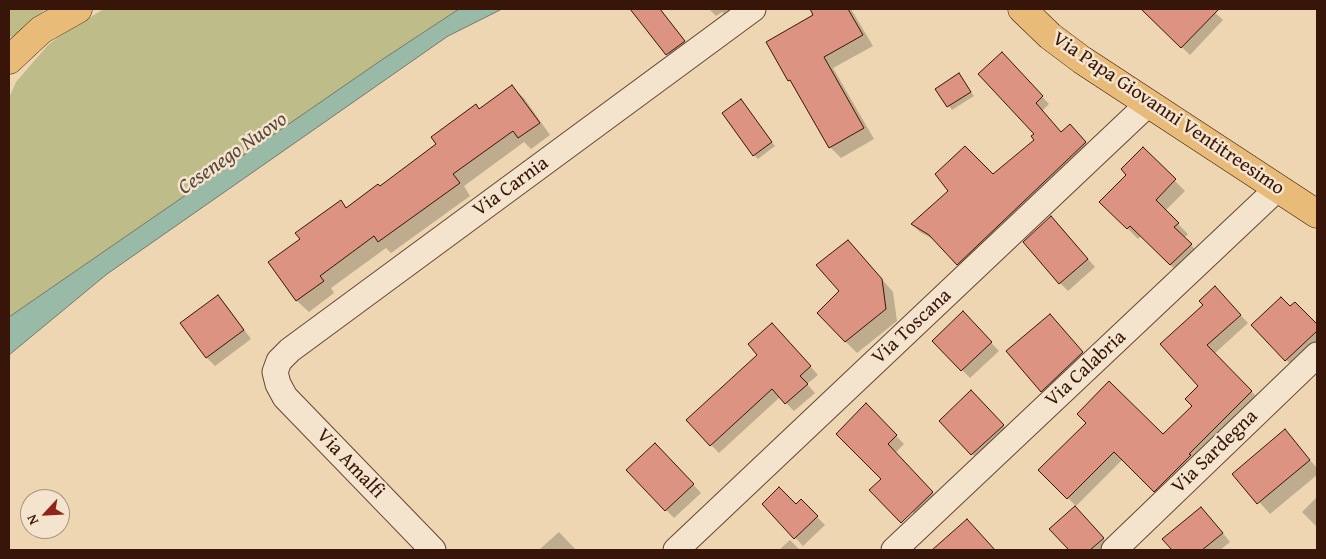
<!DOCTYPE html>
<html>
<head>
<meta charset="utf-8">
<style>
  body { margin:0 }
  #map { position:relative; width:1326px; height:559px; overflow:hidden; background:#efd6b2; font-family:"Gentium Book Plus",serif }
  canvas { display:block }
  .frame { position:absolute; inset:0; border:10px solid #371609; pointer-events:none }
  .north { position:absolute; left:20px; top:489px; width:50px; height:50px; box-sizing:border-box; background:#f5e4cd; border:1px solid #a9927f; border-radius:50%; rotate:245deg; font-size:14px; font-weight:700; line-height:20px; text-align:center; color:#371609 }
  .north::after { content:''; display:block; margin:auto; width:18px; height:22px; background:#8f2418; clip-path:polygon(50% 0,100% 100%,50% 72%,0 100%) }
</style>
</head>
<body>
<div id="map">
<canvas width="1326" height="559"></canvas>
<div class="frame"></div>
<div class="north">N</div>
</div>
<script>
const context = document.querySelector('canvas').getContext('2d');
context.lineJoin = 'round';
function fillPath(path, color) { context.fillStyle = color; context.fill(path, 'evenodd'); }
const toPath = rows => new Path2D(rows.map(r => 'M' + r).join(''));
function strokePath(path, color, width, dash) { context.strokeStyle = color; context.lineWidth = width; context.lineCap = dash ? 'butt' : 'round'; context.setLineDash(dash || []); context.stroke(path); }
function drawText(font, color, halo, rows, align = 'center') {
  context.font = font + ' "Gentium Book Plus",serif'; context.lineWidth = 5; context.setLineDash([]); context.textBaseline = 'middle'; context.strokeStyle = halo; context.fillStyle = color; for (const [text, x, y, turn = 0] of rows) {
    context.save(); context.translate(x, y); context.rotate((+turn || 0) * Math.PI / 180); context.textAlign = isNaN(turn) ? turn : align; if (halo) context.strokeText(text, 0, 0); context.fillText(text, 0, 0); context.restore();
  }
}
fillPath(toPath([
  [9,9,46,9,12,37,9,37],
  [104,9,459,9,383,59,9,317,9,98,16,82,48,45,62,34]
]), '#bebc88');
const water = toPath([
  [459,9,502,9,448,36,107,274,9,355,9,317,383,59,459,9]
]);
fillPath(water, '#9abaa8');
strokePath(water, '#727868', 1);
fillPath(toPath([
  [635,9,660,9,690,48,674,60,633,10],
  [709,9,748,9,731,21,722,12,716,16],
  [826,9,851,9,873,46,833,68,874,139,841,158,830,147,796,86,789,80,768,42],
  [1154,9,1211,9,1223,20,1190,55,1148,14],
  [1009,61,1049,104,1042,111,1062,133,1070,125,1093,150,965,271,936,241,920,232,913,225,993,176,1036,140],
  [959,75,974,96,952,110,937,89],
  [512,87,524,98,550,135,531,149,524,142,464,186,470,196,391,253,386,248,331,288,334,293,309,312,297,301,269,263,301,239,340,202,347,209,380,187,438,145,476,105,480,110],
  [758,124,775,146,758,159,754,155],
  [1143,149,1185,191,1165,211,1188,234,1184,238,1201,255,1181,275,1141,236,1138,239,1101,202,1128,175],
  [1059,225,1095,267,1068,291,1060,283],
  [859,253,893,292,897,321,857,353,845,341,840,291],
  [1223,296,1248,323,1214,354,1260,400,1163,499,1123,459,1076,506,1040,470,1163,436,1193,406,1200,386,1162,344],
  [218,297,226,305,251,339,215,366,207,358,182,324],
  [1295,303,1317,326,1317,346,1294,368,1253,325,1291,308],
  [963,313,999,351,970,378,933,341],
  [1050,316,1093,364,1053,402,1042,391],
  [780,332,818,375,807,384,815,393,794,411,780,397,719,453,711,445,759,355],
  [979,400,1011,434,980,462,941,421],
  [866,405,904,444,895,453,940,501,920,520,840,431],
  [1284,431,1317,468,1317,475,1270,514,1234,474],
  [663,452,701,493,674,518,628,470],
  [1317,497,1317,527,1302,512],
  [801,501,825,525,803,546,764,504,796,506],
  [1082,515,1110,546,1109,550,1070,550,1051,529],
  [1209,516,1230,542,1220,550,1173,550,1164,539],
  [559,532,576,550,539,550],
  [790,540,800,550,779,550]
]), '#0003');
const building = toPath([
  [630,9,660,9,685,41,666,55,630,9],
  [810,9,848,9,863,35,824,57,864,128,829,148,790,80,788,81,766,42,813,15,810,9],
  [1141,9,1219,9,1181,48,1141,9],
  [1002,52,1043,96,1036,103,1061,132,1070,124,1086,142,957,265,929,235,911,224,948,191,935,174,965,146,993,174,1034,140,1031,136,1034,134,978,74,1002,52],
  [959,73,971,92,947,107,935,89,959,73],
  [512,85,540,123,518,138,513,131,453,174,460,183,378,242,374,236,320,276,324,281,296,301,268,262,300,239,295,233,341,200,346,208,378,184,380,186,436,144,431,137,476,104,479,109,512,85],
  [741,99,772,142,753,156,722,113,741,99],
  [1143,147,1176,179,1156,200,1179,223,1174,227,1192,244,1170,265,1130,226,1127,229,1099,202,1126,175,1121,169,1143,147],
  [1051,216,1088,259,1059,284,1023,242,1051,216],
  [848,240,882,279,886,309,845,342,817,313,839,291,816,265,848,240],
  [1215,286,1241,315,1207,345,1252,391,1189,454,1191,455,1154,492,1114,452,1067,499,1038,470,1086,423,1077,414,1109,381,1163,434,1192,406,1185,399,1198,386,1160,344,1203,305,1199,301,1215,286],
  [218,295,244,330,206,358,180,323,218,295],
  [1281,297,1290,306,1295,302,1317,324,1317,331,1285,361,1251,325,1281,297],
  [963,311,992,342,961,371,932,341,963,311],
  [1050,314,1083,352,1041,392,1006,351,1050,314],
  [772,323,811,366,800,376,808,384,785,404,772,389,710,446,686,420,757,355,748,344,772,323],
  [971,390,1004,425,971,455,939,421,971,390],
  [866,403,897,435,888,444,933,492,901,523,869,490,881,479,836,434,866,403],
  [1285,429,1310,460,1257,504,1232,474,1285,429],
  [655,443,694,484,665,511,626,470,655,443],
  [779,487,796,504,801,499,818,516,794,539,762,504,779,487],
  [1075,506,1104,538,1090,550,1069,550,1049,529,1075,506],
  [1201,507,1223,533,1202,550,1172,550,1162,539,1201,507],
  [967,519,995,550,932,550,967,519]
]);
fillPath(building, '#dc9381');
strokePath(building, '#371609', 1);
const minor = toPath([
  [433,550,285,397,278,384,275,372,279,361,290,350,753,9],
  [676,550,1148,104],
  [894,550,1278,188],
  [1114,550,1317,355]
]);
const major = toPath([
  [1022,9,1050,36,1082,60,1317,214],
  [9,60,41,30,78,9]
]);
strokePath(minor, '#654633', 27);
strokePath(major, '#371609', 29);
strokePath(minor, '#f5e4cd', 25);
strokePath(major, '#e8bb79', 28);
drawText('20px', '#371609', '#f5e4cd', [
  ["Via Papa Giovanni Ventitreesimo",1168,114,34],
  ["Via Carnia",511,187,-36],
  ["Via Toscana",912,327,-43],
  ["Via Calabria",1086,369,-43],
  ["Via Sardegna",1215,452,-44],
  ["Via Amalfi",350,464,46]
]);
drawText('italic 21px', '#554739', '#f5e4cd', [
  ["Cesenego Nuovo",233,154,-35]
]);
</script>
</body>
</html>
